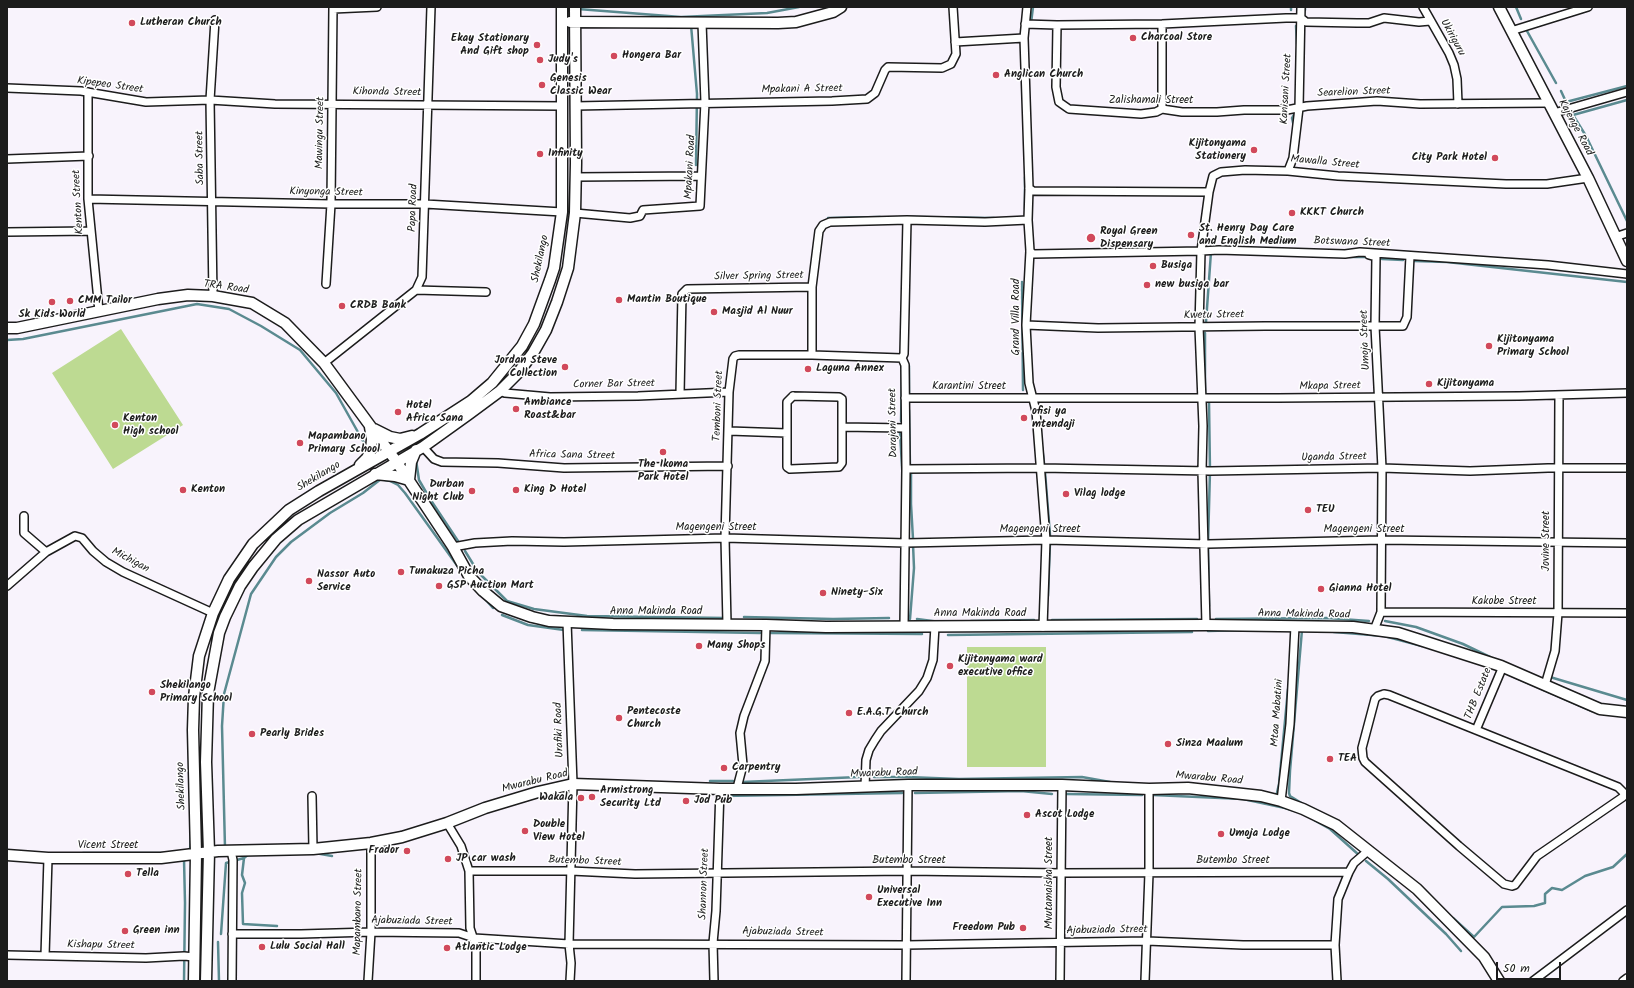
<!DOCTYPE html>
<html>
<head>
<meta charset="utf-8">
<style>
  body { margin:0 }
  #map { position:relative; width:1634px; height:988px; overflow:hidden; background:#f8f3fc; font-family:Kalam,sans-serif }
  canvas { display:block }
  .frame { position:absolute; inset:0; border:8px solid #1c1c1c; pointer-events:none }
  .scale { position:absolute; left:1496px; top:962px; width:65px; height:18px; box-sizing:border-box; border:2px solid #1c1c1c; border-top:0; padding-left:5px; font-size:12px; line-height:14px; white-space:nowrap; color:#1c1c1c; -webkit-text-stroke:3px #fff; paint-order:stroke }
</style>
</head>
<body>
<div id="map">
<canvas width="1634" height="988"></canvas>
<div class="frame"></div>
<div class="scale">50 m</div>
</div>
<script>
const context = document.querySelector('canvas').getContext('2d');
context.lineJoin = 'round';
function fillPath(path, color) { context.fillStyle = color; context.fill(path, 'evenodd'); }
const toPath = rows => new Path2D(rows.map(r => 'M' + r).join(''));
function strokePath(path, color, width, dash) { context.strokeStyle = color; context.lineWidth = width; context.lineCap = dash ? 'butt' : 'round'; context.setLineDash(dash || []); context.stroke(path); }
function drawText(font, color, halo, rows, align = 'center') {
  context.font = font + ' Kalam,sans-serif'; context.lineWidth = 3; context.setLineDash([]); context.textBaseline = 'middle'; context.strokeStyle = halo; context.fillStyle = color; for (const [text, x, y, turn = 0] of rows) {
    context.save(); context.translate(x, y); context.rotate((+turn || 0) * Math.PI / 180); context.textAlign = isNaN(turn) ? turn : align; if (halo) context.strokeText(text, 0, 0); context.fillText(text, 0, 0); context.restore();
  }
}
fillPath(toPath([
  [121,329,183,425,113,469,52,373],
  [967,647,1046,647,1046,767,967,767]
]), '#bdda92');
strokePath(toPath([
  [1291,7,1291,10],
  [1305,7,1305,10],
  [1516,7,1521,19],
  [578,9,681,17,767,13,799,7],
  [1031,23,1033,7],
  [691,25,697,94,696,165],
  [1296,26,1297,44],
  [1527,31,1556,83],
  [1561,91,1567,104],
  [1627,100,1573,115,1586,136,1627,221],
  [1566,102,1627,86],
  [1294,127,1292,118,1296,111],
  [1025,209,1025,177],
  [911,217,994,218],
  [828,218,880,217],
  [1350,257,1367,257],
  [1382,259,1403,260],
  [1414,261,1447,262,1627,282],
  [1022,282,1023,390],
  [1206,322,1211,252],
  [1205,333,1205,398,1209,402,1210,471,1208,544,1209,606],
  [7,340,23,339,197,304,229,309,261,326,300,350,336,393,368,450],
  [909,366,909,394],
  [909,410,910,467],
  [901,421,902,376],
  [900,432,903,484],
  [1042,447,1044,463],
  [416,460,419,480,430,499,458,541],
  [911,472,911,504,913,539],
  [1045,472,1050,535],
  [465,551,478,572,507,601,534,609,587,616,725,618],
  [1048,596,1050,542],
  [485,599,493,608],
  [502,615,528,625,564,630],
  [744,617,833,619,889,618],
  [910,619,914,568,913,544],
  [917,619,940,622],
  [1216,619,1327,618,1369,621],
  [1052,620,1197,619],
  [971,621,1034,620],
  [1385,621,1416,627,1463,644,1490,657],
  [582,630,760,633],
  [1302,630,1290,771,1289,793,1290,796,1303,804],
  [1208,631,1247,630],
  [1334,632,1384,636,1422,646],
  [771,633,922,634],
  [948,635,1192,632],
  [1512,676,1592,711],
  [1550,677,1627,700],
  [1607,714,1623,716],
  [874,777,907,777,959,779,1082,777,1110,782],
  [710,781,733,781],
  [742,782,859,777],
  [915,793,1021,791,1052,794],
  [1066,794,1142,795],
  [1153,795,1243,799,1285,808,1295,811],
  [722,796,902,793],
  [1276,797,1279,784,1288,689],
  [1314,820,1330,829,1360,856],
  [225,848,222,726,224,694,251,594,276,557,291,542,330,513,363,493,381,479,390,481,398,485,405,493,461,571],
  [189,851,190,851,191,833],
  [83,853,169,853],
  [315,853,332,856],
  [244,858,242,875,245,883,242,893,243,924,277,926],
  [184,859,185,903,184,981],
  [1366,861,1388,879,1446,934,1461,951],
  [1453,918,1474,937,1502,907,1534,906,1545,903,1545,894,1552,888,1562,890,1585,876,1613,867,1627,854],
  [221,934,226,863,244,858,249,854],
  [218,942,219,981]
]), '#5a8a90', 2.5);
const street = toPath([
  [1027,7,1024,38,1029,188,1028,220,1030,251,1026,325,1029,383,1036,411,1046,540,1043,627],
  [1423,7,1449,53,1454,65,1457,79,1458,104],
  [333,9,377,7],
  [1025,24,1057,25,1162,24,1286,18,1301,18,1306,22,1357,23,1369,23,1384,18,1419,22,1430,21],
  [1057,25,1056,87,1059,102,1069,109,1141,114,1156,112,1162,109,1182,112,1217,112,1244,110,1287,110,1307,106,1377,101,1420,104,1548,103],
  [1511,31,1588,7],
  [955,42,1024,38],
  [7,88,81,91,146,102,210,100,275,104,563,106],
  [88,92,88,199,99,311],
  [575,106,832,101,867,99,875,93,885,70,888,67,942,68,951,64,956,54,953,7],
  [1162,109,1162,24],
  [1554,113,1627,92],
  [7,159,89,156],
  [1288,171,1293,158,1299,108,1301,7],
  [575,177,701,176],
  [1029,188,1033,191,1209,192],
  [88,199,331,204,425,204,562,212],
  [575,213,630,218,640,216,643,210,700,206,705,102,702,23],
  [7,232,91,231],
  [1615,237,1627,233],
  [1030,251,1033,254,1201,251,1219,250,1345,254,1360,252,1548,265,1627,274],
  [1369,255,1376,257,1375,326,1382,468,1381,612,1374,630],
  [326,284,331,204,333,7],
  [416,290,486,292],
  [213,296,210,100,215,20],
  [1026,325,1098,328,1265,326,1403,326,1407,317,1410,256],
  [812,355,812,287],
  [324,363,416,290,422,277,431,7],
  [500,391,505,393,550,397,638,396,729,392],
  [680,394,682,294,687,289,812,287,819,231,823,225,830,222,907,220,985,222,1028,220],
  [793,396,839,397,842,399,842,463,839,467,790,469,787,467,787,402,793,396],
  [905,398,1278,398,1519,396,1627,393],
  [842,427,905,428],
  [729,431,787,433],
  [423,447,434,459,442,462,498,463,564,468,728,466],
  [906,469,1041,468,1210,471,1382,468,1470,471,1548,468,1627,468],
  [24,516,24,533,46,552],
  [453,547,475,543,512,541,564,542,725,538,906,543,1046,540,1208,544,1381,540,1627,543],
  [7,586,46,552,75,536,82,538,93,551,106,562,123,572,213,613],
  [1381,612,1627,613],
  [567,622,573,784,569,944,571,963,570,981],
  [727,624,725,538,729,392,733,359,735,356,739,355,812,355,902,358],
  [1206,625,1202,471,1203,426,1199,327,1201,251,1209,192,1213,176,1221,172,1245,170,1288,171,1338,176,1506,184,1547,184,1588,178],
  [904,626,906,469,905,365,902,358,904,354,907,220],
  [1545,685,1555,651,1558,613,1559,395],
  [1384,694,1389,695,1618,787,1624,793,1623,797,1537,856,1515,885,1512,886,1504,884,1459,846,1365,762,1363,758,1362,748,1375,699,1378,696,1384,694],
  [1476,730,1501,671,1501,666],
  [865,787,866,760,869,750,875,740,881,731,919,691,927,678,933,660,935,626],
  [737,788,743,765,740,733,744,716,765,661,766,625],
  [312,796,313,849],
  [1281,801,1290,724,1295,626],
  [447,823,461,846,469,871,470,928,476,946,476,981],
  [231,851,233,860,232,981],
  [469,871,571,871,635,874,907,871,1061,873,1349,872],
  [232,934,301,934,371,932,459,933,474,938,569,944,906,945,1147,941,1243,945,1335,945],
  [7,955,146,958,184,956,194,957],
  [45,956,48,858],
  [368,981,371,932,371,843],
  [714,981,713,943,716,911,720,789],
  [906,981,908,785],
  [1060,981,1062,785],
  [1145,981,1149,873,1149,789],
  [1337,981,1335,945,1338,899,1349,872,1354,863,1369,850],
  [1533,981,1627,910],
  [1623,981,1627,978]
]);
const secondary = toPath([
  [1499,7,1588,178,1627,261],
  [570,22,778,23,796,22,833,12,841,7],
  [7,328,17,328,158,299,188,295,213,296,252,303,285,323,324,363,396,461,453,547,469,576,483,591,501,606,532,617,549,621,613,624,766,625,826,627,1206,625,1353,627,1398,633,1420,640,1501,666,1600,709,1627,712],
  [374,429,390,437,400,439,412,436],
  [360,465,367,458,371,450,372,439,370,427],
  [375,474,395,476,409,480,411,462,416,450],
  [7,855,48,858,161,858,218,851,313,849,371,843,402,837,447,823,485,808,538,792,573,784,720,789,796,789,908,785,1062,785,1149,789,1188,788,1261,796,1281,801,1303,809,1336,825,1417,889,1484,957,1499,981],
  [194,981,196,854,193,730,194,697,199,656,213,613,229,579,253,544,289,510,319,491,420,434,471,401,492,383,522,346,534,324,550,280,554,268,562,212,562,7],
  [206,981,209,852,206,762,208,693,219,633,225,617,240,586,253,567,276,539,298,520,423,447,469,414,500,391,518,373,533,353,546,330,557,302,568,268,575,213,576,163,575,7]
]);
strokePath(street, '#1c1c1c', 10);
strokePath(secondary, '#1c1c1c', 13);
strokePath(street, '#fff', 7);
strokePath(secondary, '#fff', 10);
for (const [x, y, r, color] of [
  [132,23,4,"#d1495b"],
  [1133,38,4,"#d1495b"],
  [537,45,4,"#d1495b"],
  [614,56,4,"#d1495b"],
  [540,60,4,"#d1495b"],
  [996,75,4,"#d1495b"],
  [542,85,4,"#d1495b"],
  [1254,150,4,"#d1495b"],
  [540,154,4,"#d1495b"],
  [1495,158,4,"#d1495b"],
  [1292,213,4,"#d1495b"],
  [1191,235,4,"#d1495b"],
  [1091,238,5,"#d1495b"],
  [1153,266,4,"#d1495b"],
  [1147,285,4,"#d1495b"],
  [619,300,4,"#d1495b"],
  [70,301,4,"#d1495b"],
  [52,302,4,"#d1495b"],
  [342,306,4,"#d1495b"],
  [714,312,4,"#d1495b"],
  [1489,346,4,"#d1495b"],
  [565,367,4,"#d1495b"],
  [808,369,4,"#d1495b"],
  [1429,384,4,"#d1495b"],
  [516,409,4,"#d1495b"],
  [398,412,4,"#d1495b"],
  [1024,418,4,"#d1495b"],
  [115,425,4,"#d1495b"],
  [300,443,4,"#d1495b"],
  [663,452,4,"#d1495b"],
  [183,490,4,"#d1495b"],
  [516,490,4,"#d1495b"],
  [472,491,4,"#d1495b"],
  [1066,494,4,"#d1495b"],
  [1308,510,4,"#d1495b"],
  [401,572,4,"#d1495b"],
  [309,581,4,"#d1495b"],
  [439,586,4,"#d1495b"],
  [1321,589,4,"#d1495b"],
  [823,593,4,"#d1495b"],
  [699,646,4,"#d1495b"],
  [950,666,4,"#d1495b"],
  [152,692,4,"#d1495b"],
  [849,713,4,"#d1495b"],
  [619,718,4,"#d1495b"],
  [252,734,4,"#d1495b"],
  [1168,744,4,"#d1495b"],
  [1330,759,4,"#d1495b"],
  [724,768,4,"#d1495b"],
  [592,797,4,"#d1495b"],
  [581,798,4,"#d1495b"],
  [686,801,4,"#d1495b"],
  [1027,815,4,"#d1495b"],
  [525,831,4,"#d1495b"],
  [1221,834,4,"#d1495b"],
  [407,851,4,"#d1495b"],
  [448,859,4,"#d1495b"],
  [128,874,4,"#d1495b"],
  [869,897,4,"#d1495b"],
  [1023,928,4,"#d1495b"],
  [125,931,4,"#d1495b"],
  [262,947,4,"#d1495b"],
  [447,948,4,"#d1495b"]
]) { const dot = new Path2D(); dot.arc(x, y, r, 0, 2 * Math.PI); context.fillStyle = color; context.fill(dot); strokePath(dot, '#fff', 1.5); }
drawText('bold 11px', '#1c1c1c', '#fff', [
  ["Lutheran Church",140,23],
  ["Charcoal Store",1141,38],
  ["Ekay Stationary",529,39,"right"],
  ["And Gift shop",529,52,"right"],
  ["Hongera Bar",622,56],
  ["Judy's",548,60],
  ["Anglican Church",1004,75],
  ["Genesis",550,79],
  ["Classic Wear",550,92],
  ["Kijitonyama",1246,144,"right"],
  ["Stationery",1246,157,"right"],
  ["Infinity",548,154],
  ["City Park Hotel",1487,158,"right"],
  ["KKKT Church",1300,213],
  ["St. Henry Day Care",1199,229],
  ["and English Medium",1199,242],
  ["Royal Green",1100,232],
  ["Dispensary",1100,245],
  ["Busiga",1161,266],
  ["new busiga bar",1155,285],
  ["Mantin Boutique",627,300],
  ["CMM Tailor",78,301],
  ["CRDB Bank",350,306],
  ["Masjid Al Nuur",722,312],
  ["Sk Kids World",52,315,"center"],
  ["Kijitonyama",1497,340],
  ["Primary School",1497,353],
  ["Jordan Steve",557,361,"right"],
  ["Collection",557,374,"right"],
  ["Laguna Annex",816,369],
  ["Kijitonyama",1437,384],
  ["Ambiance",524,403],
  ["Roast&bar",524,416],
  ["Hotel",406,406],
  ["Africa Sana",406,419],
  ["ofisi ya",1032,412],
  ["mtendaji",1032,425],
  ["Kenton",123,419],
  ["High school",123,432],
  ["Mapambano",308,437],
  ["Primary School",308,450],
  ["The Ikoma",663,465,"center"],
  ["Park Hotel",663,478,"center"],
  ["Durban",464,485,"right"],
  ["Night Club",464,498,"right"],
  ["Kenton",191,490],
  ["King D Hotel",524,490],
  ["Vilag lodge",1074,494],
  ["TEU",1316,510],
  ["Tunakuza Picha",409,572],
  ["Nassor Auto",317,575],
  ["Service",317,588],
  ["GSP Auction Mart",447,586],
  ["Gianna Hotel",1329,589],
  ["Ninety-Six",831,593],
  ["Many Shops",707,646],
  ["Kijitonyama ward",958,660],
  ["executive office",958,673],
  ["Shekilango",160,686],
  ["Primary School",160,699],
  ["Pentecoste",627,712],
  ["Church",627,725],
  ["E.A.G.T Church",857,713],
  ["Pearly Brides",260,734],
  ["Sinza Maalum",1176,744],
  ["TEA",1338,759],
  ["Carpentry",732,768],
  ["Armistrong",600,791],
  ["Security Ltd",600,804],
  ["Wakala",573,798,"right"],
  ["Jod Pub",694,801],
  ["Ascot Lodge",1035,815],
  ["Double",533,825],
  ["View Hotel",533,838],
  ["Umoja Lodge",1229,834],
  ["Frador",399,851,"right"],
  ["JP car wash",456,859],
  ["Tella",136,874],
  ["Universal",877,891],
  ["Executive Inn",877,904],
  ["Freedom Pub",1015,928,"right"],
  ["Green inn",133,931],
  ["Lulu Social Hall",270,947],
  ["Atlantic Lodge",455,948]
], 'left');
drawText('11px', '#1c1c1c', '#fff', [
  ["Ukiriguru",1452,38,61],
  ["Kipepeo Street",110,86,8],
  ["Kanisani Street",1287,89,-87],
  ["Mpakani A Street",802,90,-1],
  ["Kihonda Street",387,93,1],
  ["Searelion Street",1354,93,-2],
  ["Zalishamali Street",1151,101],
  ["Kajenge Road",1575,128,62],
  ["Mawingu Street",321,133,-89],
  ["Saba Street",201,158,-91],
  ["Mawalla Street",1325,163,5],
  ["Mpakani Road",691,167,-87],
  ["Kinyonga Street",326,193,1],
  ["Kenton Street",79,202,-93],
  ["Papa Road",414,208,-88],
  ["Botswana Street",1352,243,2],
  ["Shekilango",541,259,-78],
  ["Silver Spring Street",759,277,-1],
  ["TRA Road",226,288,8],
  ["Kwetu Street",1214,316,-1],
  ["Grand Villa Road",1017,317,-90],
  ["Umoja Street",1366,340,-92],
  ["Corner Bar Street",614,385,-1],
  ["Karantini Street",969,387],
  ["Mkapa Street",1330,387,-1],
  ["Temboni Street",719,406,-88],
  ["Darajani Street",894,423,-91],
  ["Africa Sana Street",572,456,1],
  ["Uganda Street",1334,458,-1],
  ["Shekilango",319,477,-31],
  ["Magengeni Street",716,528],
  ["Magengeni Street",1040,530],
  ["Magengeni Street",1364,530],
  ["Jovine Street",1547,541,-90],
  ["Michigan",130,561,28],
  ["Kakobe Street",1504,602],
  ["Anna Makinda Road",656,612],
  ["Anna Makinda Road",980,614],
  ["Anna Makinda Road",1304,615,1],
  ["THB Estate",1479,694,-68],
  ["Mtaa Mabatini",1278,713,-86],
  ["Urafiki Road",560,730,-92],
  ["Mwarabu Road",884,774,-2],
  ["Mwarabu Road",1209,779,5],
  ["Mwarabu Road",535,782,-14],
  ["Shekilango",182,786,-92],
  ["Vicent Street",108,846],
  ["Butembo Street",909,861],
  ["Butembo Street",1233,861],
  ["Butembo Street",585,862,2],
  ["Mvutamaisha Street",1050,883,-90],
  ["Shannon Street",705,884,-88],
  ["Mapambano Street",359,912,-89],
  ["Ajabuziada Street",412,922,1],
  ["Ajabuziada Street",1107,931,-1],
  ["Ajabuziada Street",783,933,1],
  ["Kishapu Street",101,946,1]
]);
</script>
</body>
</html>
